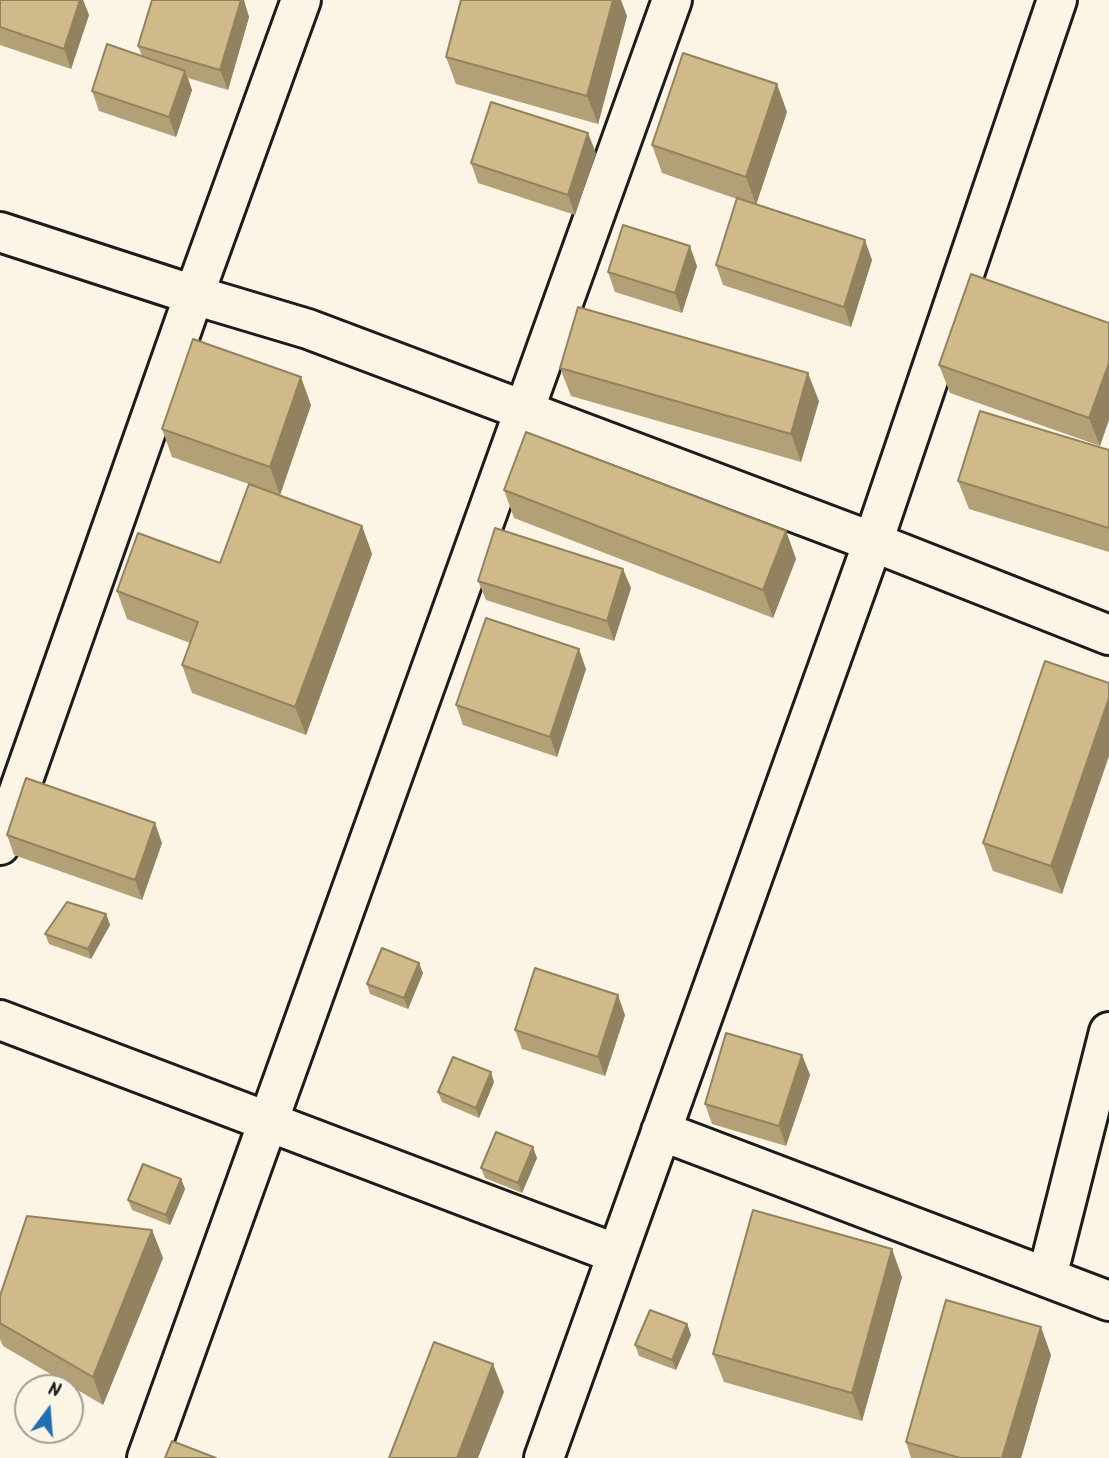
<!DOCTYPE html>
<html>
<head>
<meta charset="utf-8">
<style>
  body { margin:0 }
  #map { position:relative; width:1109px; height:1458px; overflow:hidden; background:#fcf5e5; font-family:Kalam,sans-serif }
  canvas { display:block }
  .north { position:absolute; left:14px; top:1374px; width:70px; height:70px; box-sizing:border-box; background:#fcf5e5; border:2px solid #a29e95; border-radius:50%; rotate:16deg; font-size:19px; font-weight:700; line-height:28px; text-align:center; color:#1c1c1c }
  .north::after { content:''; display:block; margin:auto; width:24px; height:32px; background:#1f6fb2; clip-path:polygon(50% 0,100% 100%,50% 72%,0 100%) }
</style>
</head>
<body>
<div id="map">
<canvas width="1109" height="1458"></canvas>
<div class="north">N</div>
</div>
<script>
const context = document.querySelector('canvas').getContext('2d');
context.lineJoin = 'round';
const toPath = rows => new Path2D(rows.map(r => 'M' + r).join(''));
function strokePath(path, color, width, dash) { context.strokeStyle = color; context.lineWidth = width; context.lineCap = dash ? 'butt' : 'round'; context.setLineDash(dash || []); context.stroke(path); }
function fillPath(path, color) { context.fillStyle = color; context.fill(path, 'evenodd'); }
const street = toPath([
  [0,232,194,295,308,329,873,542,1109,635],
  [0,845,194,295,301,0],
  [0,1020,617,1254],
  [661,1131,1109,1301],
  [1047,1277,1109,1032],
  [147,1458,672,0],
  [544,1458,873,542,1057,0]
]);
strokePath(street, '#1c1c1c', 44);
strokePath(street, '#fcf5e5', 38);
fillPath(toPath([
  [0,0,83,0,89,15,71,69,0,45],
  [243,1,249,17,228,90,188,78,192,90,176,137,99,111,92,91,142,56,138,46],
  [627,16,598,124,456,84,446,57],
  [787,112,756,204,872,260,851,327,723,285,716,265,737,199,662,173,652,145],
  [596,153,575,215,478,183,471,163],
  [697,266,682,313,615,292,608,272],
  [1109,323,1100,446,950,393,939,365],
  [560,368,819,401,801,462,571,396],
  [311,405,280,495,172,457,162,429],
  [1109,450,1109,552,969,509,958,481],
  [504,490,786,531,796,559,773,618,514,518],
  [362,526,372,554,306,735,192,693,182,665,190,643,127,619,117,591],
  [478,581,631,588,614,641,486,600],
  [1045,661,1062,894,993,871,983,843],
  [586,669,557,757,463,725,456,705],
  [7,835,162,843,142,900,14,855],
  [106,914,110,925,91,959,49,944,45,934],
  [423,973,408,1009,370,994,367,984],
  [625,1015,605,1076,522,1049,515,1030],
  [802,1055,810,1075,786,1146,712,1124,705,1104],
  [494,1082,479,1118,442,1102,438,1092],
  [537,1158,522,1193,485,1178,481,1168],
  [181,1179,185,1189,170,1225,132,1210,128,1200],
  [152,1230,163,1258,103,1405,3,1346,0,1339,0,1296],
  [902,1277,862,1421,724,1382,713,1354],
  [687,1324,691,1335,676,1370,639,1356,635,1345],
  [1051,1355,1021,1458,911,1458,906,1442]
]), '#b4a076');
fillPath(toPath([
  [80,0,83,0,89,15,71,69,64,49],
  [241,0,244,0,249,17,228,90,220,70],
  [613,0,621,0,627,16,598,124,587,96],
  [185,71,192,90,176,137,169,117],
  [777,84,787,112,756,205,746,177],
  [588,133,596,153,575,215,568,195],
  [865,240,872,260,851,327,844,307],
  [690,246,697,266,682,313,675,293],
  [1109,363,1109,420,1100,446,1089,418],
  [808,373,819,401,801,462,791,434],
  [301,377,311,405,280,495,270,467],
  [362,526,372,554,306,735,295,707],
  [786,531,796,559,773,618,763,590],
  [623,569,631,588,614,641,607,621],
  [579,649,586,669,557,757,550,737],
  [1109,698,1109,756,1062,894,1051,866],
  [155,823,162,843,142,900,135,880],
  [106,914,110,925,91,959,88,949],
  [419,963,423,973,408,1009,404,998],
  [618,995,625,1015,605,1076,598,1057],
  [802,1055,810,1075,786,1146,779,1126],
  [491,1072,494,1082,479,1118,476,1108],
  [533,1147,537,1158,522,1193,518,1183],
  [181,1179,185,1189,170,1225,166,1215],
  [152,1230,163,1258,103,1405,93,1377],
  [892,1249,902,1277,862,1421,852,1393],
  [687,1324,691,1335,676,1370,672,1360],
  [1041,1327,1051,1355,1021,1458,1002,1458],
  [493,1364,504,1392,478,1458,457,1458]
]), '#928260');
const building = toPath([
  [0,0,80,0,64,49,0,27,0,0],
  [152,0,241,0,220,70,138,46,152,0],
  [461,0,613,0,587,96,446,57,461,0],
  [107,44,185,71,169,117,92,91,107,44],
  [683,53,777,84,746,177,652,145,683,53],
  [491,102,588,133,568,195,471,163,491,102],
  [737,198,865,240,844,307,716,265,737,198],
  [623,225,690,246,675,293,608,272,623,225],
  [971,274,1109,323,1109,363,1089,418,939,365,971,274],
  [578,307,808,373,791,434,560,368,578,307],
  [193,339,301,377,270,467,162,429,193,339],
  [980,411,1109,450,1109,528,958,481,980,411],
  [526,432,786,531,763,590,504,490,526,432],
  [249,484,362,526,295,707,182,665,198,622,117,591,138,533,220,563,249,484],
  [495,528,623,569,607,621,478,581,495,528],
  [486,618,579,649,550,737,456,705,486,618],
  [1045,661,1109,683,1109,698,1051,866,983,843,1045,661],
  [26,778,155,823,135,880,7,835,26,778],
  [67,902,106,914,88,949,45,934,67,902],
  [382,948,419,963,404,998,367,984,382,948],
  [535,968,618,995,598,1057,515,1030,535,968],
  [726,1033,802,1055,779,1126,705,1104,726,1033],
  [453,1057,491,1072,476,1108,438,1092,453,1057],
  [496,1132,533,1147,518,1183,481,1168,496,1132],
  [143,1164,181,1179,166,1215,128,1200,143,1164],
  [753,1210,892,1249,852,1393,713,1354,753,1210],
  [27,1216,152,1230,93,1377,0,1323,0,1296,27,1216],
  [946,1300,1041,1327,1002,1458,960,1458,906,1442,946,1300],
  [650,1310,687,1324,672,1360,635,1345,650,1310],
  [434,1342,493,1364,457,1458,389,1458,434,1342],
  [172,1441,216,1458,165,1458,172,1441]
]);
fillPath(building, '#d1ba89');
strokePath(building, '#928260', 2);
</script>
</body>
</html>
